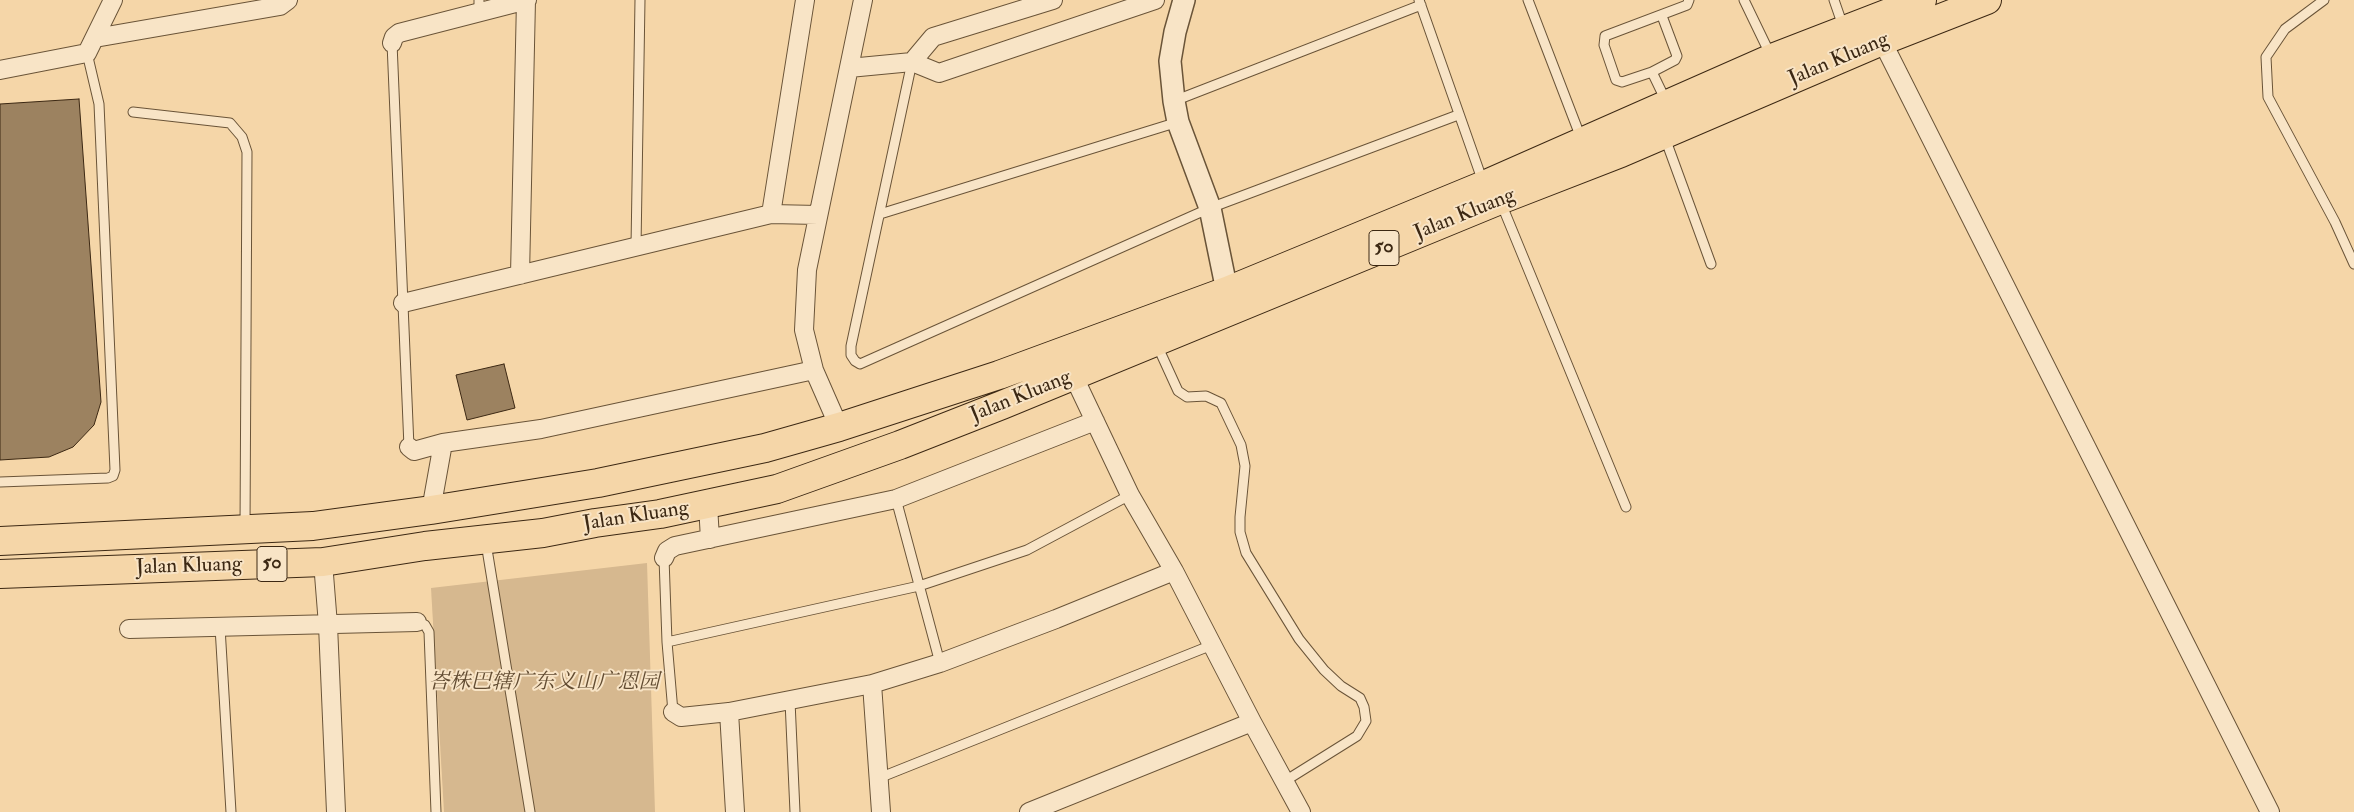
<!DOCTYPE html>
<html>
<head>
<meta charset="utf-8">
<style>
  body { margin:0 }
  canvas { display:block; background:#f5d6a8 }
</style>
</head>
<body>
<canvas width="2354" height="812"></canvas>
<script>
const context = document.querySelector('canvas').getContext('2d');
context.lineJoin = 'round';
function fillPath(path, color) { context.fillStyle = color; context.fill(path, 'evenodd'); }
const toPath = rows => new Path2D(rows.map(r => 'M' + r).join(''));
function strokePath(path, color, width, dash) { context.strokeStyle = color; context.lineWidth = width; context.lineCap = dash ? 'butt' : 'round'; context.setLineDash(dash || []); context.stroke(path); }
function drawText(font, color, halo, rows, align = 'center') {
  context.font = font + ' "IM FELL Double Pica","Noto Serif SC",serif'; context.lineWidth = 4; context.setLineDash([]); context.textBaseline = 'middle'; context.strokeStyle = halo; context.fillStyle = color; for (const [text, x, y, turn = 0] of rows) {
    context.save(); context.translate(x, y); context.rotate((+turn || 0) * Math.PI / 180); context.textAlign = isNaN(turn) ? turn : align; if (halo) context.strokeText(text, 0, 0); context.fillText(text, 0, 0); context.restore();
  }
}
fillPath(toPath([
  [647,563,655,812,444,812,431,588]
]), '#d6b88f');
const building = toPath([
  [79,99,101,402,94,425,73,447,49,457,0,460,0,104,79,99],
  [504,364,515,408,467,420,456,375,504,364]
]);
fillPath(building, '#9c8260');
strokePath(building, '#3c2813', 1);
const service = toPath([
  [479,0,479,13],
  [1419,0,1483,182],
  [1528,0,1581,138],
  [1744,0,1771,56],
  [1834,0,1843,26],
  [2324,0,2285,29,2266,57,2268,97,2335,222,2354,264],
  [392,43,409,447],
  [912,62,851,346,851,355,855,361,860,364,1210,208,1458,115],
  [1652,72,1675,60,1677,56,1662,16],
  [1174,101,1421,5],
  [1666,101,1652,72,1622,82,1616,80,1604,45,1605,36,1687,5,1689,0],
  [133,112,230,123,242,137,247,152,245,528],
  [1665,138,1711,264],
  [1501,203,1626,507],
  [880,214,1178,122],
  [636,247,640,0],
  [1157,345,1178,391,1187,397,1206,396,1221,403,1241,445,1245,466,1240,517,1240,532,1246,553,1299,639,1324,670,1341,686,1360,698,1364,707,1366,721,1357,736,1285,781],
  [0,482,108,478,113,476,115,470,99,104,87,53],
  [896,499,940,663],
  [486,543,530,812],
  [664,558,667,642,673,712],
  [417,622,425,625,429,632,436,812],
  [220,627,231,812],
  [667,642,919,586,1027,550,1130,495],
  [790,701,795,812],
  [879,778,1212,645]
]);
const minor = toPath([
  [95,38,280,6,288,0],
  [1882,41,2270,812],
  [392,43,394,37,399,33,527,0],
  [912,62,933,37,1053,0],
  [849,68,912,62,939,73,1155,0],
  [0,70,87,53,113,0],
  [771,214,805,0],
  [520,275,526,0],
  [403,303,771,214,818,215],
  [1073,375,1130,495,1174,571,1252,722,1301,812],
  [839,427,814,370,804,330,807,270,863,0],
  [409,447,414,451,443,443,541,429,814,370],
  [708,505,710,539],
  [431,510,443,443],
  [664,558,667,551,675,546,896,499,1095,421],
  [323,562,328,625,336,812],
  [129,629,417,622],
  [872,684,881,812],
  [673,712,681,717,729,712,872,684,940,663,1056,619,1174,571],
  [729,712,735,812],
  [1029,812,1252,722]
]);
const tertiary = toPath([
  [1184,0,1175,32,1170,61,1174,101,1178,122,1210,208,1227,291]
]);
const trunk = toPath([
  [0,541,313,526,431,510,598,483,765,448,839,427,999,375,1227,291,1484,185,1772,58,1922,0],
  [0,574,323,562,425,546,543,533,595,523,660,514,777,489,900,445,1002,405,1500,200,1621,153,1882,41,1987,0]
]);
strokePath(service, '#6a5438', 11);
strokePath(minor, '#6a5438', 20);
strokePath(tertiary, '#6a5438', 24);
strokePath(trunk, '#3c2813', 30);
strokePath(service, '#f8e4c6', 9);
strokePath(minor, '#f8e4c6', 18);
strokePath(tertiary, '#f8e4c6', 21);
strokePath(trunk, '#f5d6a8', 28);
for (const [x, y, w] of [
  [1384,248,30],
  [272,564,30]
]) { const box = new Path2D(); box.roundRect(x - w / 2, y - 17.5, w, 35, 4); context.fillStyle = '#f8e4c6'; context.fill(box); strokePath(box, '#3c2813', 1); }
drawText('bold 20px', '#3c2813', null, [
  ["50",1384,248],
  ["50",272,564]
]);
drawText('21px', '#3c2813', '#f8e4c6', [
  ["Jalan Kluang",1839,60,-23],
  ["Jalan Kluang",1465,215,-22],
  ["Jalan Kluang",1021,397,-22],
  ["Jalan Kluang",636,517,-9],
  ["Jalan Kluang",189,567,-2]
]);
drawText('italic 21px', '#624c32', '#f8e4c6', [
  ["峇株巴辖广东义山广恩园",544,683]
]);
</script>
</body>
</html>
